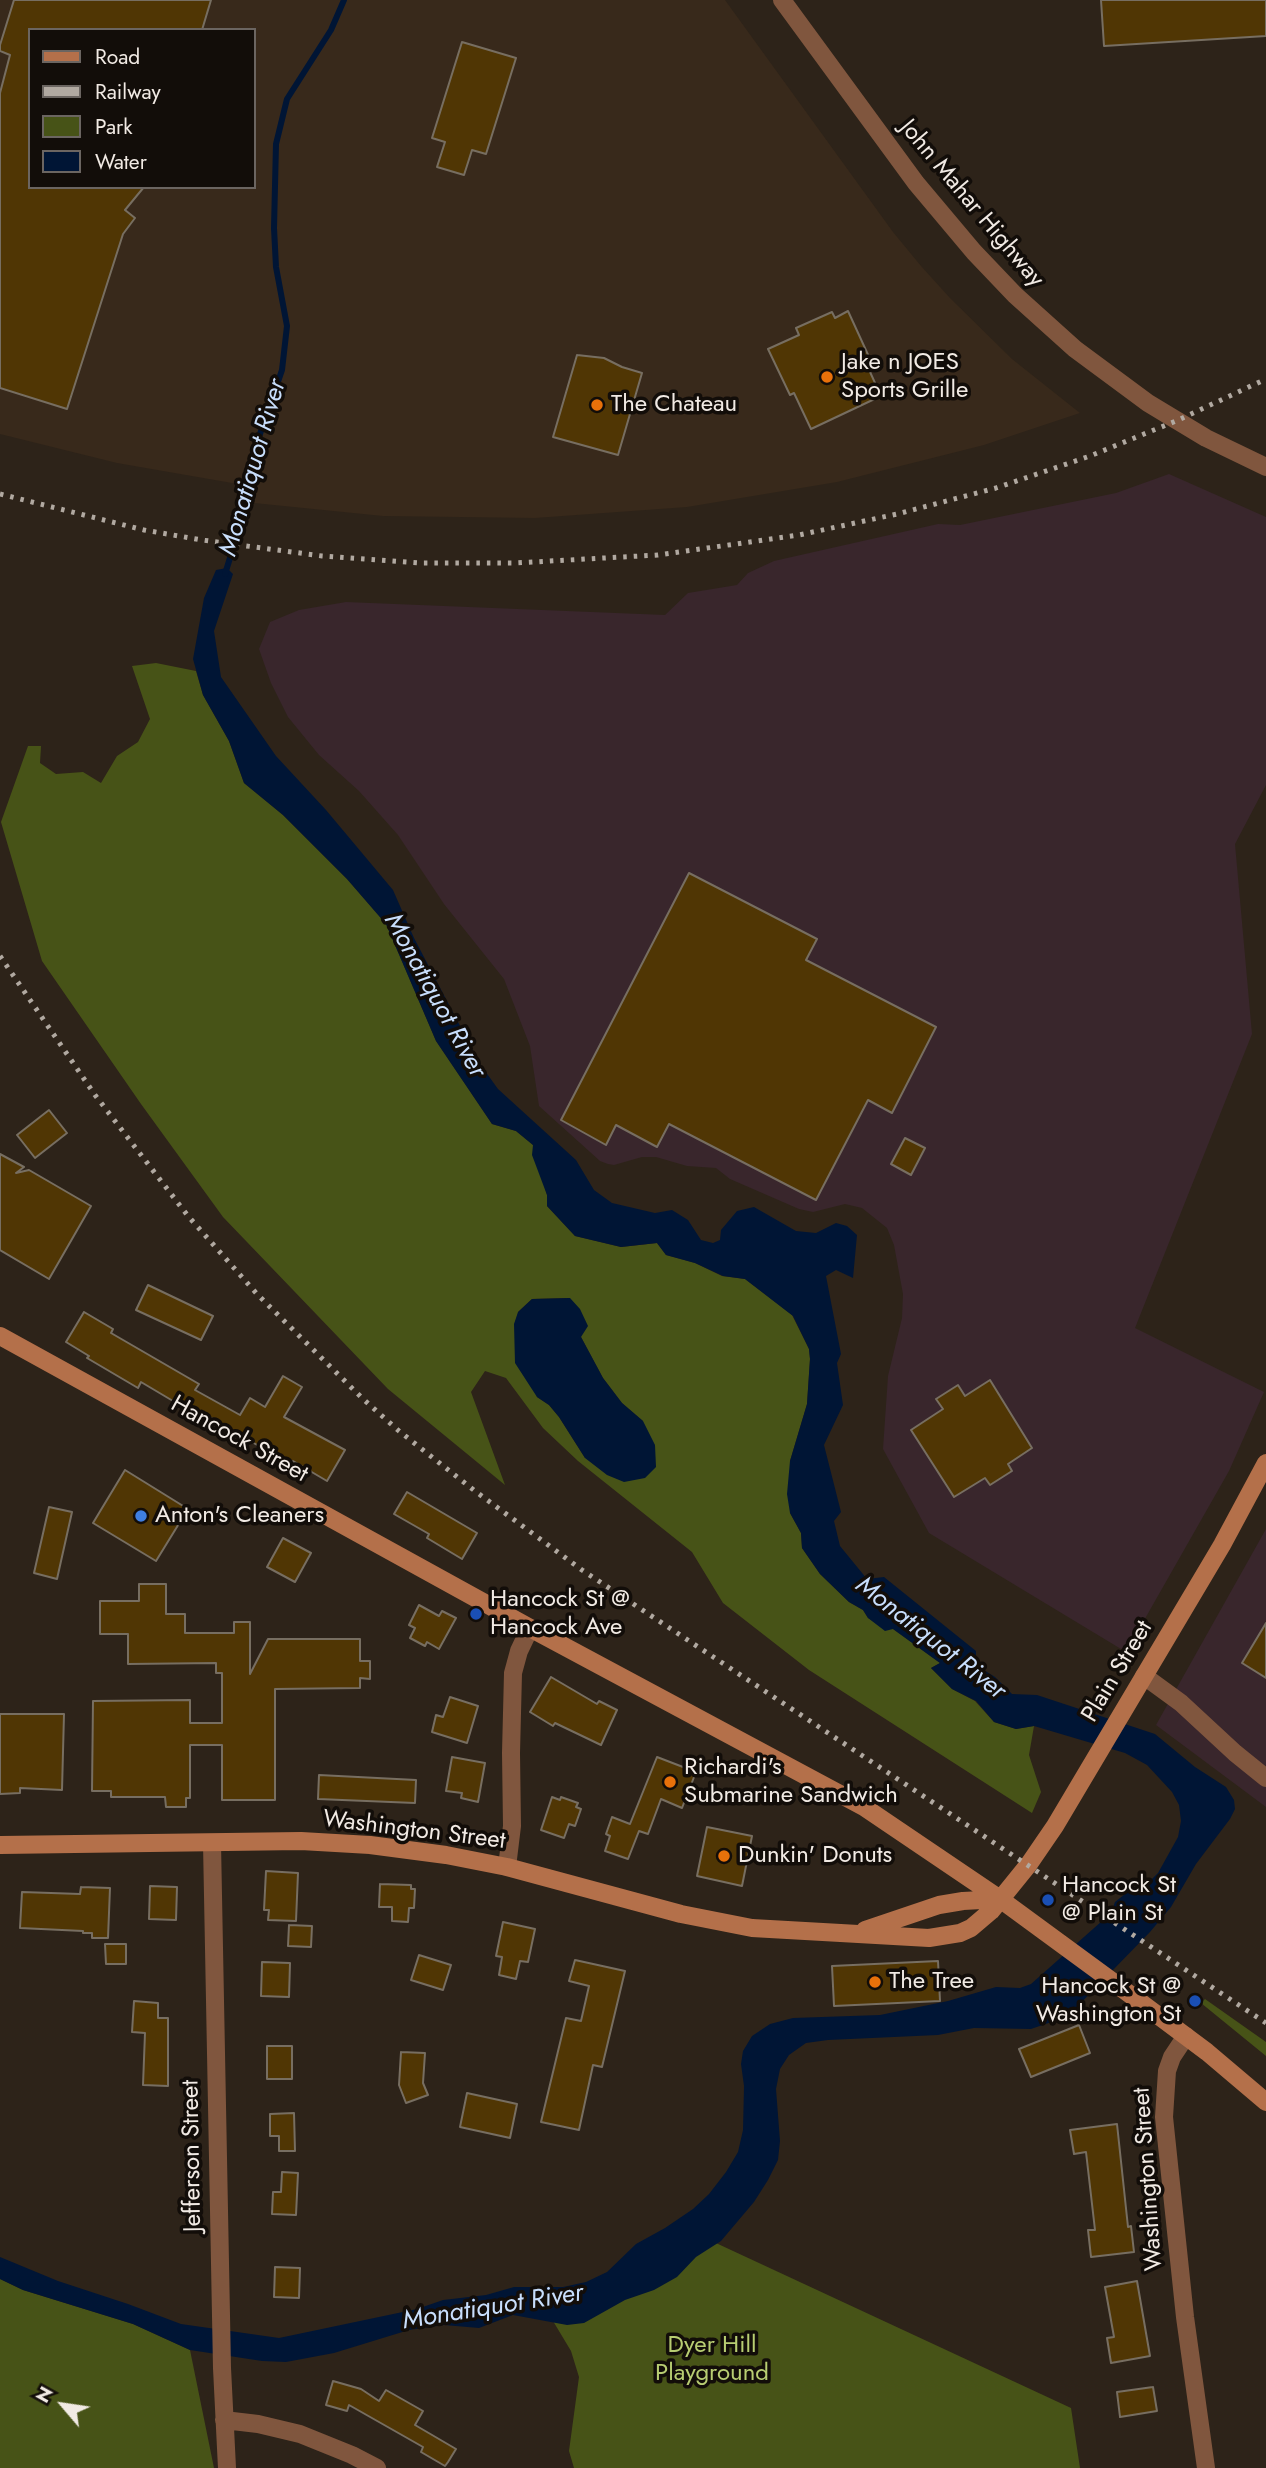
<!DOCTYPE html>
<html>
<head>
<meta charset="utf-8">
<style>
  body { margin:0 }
  #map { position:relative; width:1266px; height:2468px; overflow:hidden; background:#2d2319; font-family:Jost,sans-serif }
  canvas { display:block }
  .legend { position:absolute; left:28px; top:28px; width:228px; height:161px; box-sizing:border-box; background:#120d09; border:2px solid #6b6561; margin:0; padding:9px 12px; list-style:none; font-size:21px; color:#f1eae4 }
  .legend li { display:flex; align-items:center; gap:14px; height:35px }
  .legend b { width:35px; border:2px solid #6b6561 }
  .north { position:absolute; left:28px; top:2370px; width:70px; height:70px; -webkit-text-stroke:5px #120d09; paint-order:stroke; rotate:299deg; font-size:19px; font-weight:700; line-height:28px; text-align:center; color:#f1eae4 }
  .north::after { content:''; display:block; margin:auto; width:24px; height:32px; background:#f1eae4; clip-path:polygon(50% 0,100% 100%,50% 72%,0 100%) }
</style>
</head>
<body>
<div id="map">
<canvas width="1266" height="2468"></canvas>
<ul class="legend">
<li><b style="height:9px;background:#b4704a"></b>Road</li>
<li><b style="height:9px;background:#b1a9a1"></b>Railway</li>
<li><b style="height:19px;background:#475317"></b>Park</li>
<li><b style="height:19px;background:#001535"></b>Water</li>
</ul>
<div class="north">N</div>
</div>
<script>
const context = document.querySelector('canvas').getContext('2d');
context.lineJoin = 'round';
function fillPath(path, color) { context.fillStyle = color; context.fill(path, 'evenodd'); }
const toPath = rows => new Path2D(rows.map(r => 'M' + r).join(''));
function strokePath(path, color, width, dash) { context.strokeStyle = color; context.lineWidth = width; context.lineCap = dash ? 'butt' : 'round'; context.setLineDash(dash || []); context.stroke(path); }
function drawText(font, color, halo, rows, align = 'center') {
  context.font = font + ' Jost,sans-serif'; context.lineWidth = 7; context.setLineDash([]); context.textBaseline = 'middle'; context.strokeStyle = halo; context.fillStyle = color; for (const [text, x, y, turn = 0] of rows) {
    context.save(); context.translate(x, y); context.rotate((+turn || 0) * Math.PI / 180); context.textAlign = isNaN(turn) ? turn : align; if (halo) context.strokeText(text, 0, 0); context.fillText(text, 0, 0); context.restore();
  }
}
fillPath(toPath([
  [0,0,725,0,893,232,921,266,950,298,1012,359,1080,413,984,445,837,482,687,507,535,518,383,516,254,503,255,487,117,463,0,434],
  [30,30,254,30,254,187,30,187]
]), '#38291b');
fillPath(toPath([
  [1169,474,1266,517,1266,785,1235,844,1252,1034,1135,1328,1264,1392,1229,1471,1126,1652,929,1533,883,1449,888,1376,902,1318,903,1294,894,1245,887,1228,862,1208,845,1204,813,1212,799,1209,730,1179,716,1168,687,1166,656,1157,642,1157,614,1165,608,1164,600,1161,539,1106,530,1046,504,979,444,904,398,835,359,791,319,755,288,717,271,683,259,649,270,622,299,610,346,602,665,615,688,593,737,585,748,573,774,561,938,524,960,525,1116,493],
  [1266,1529,1266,1807,1156,1725]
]), '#39262c');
fillPath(toPath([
  [156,663,196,671,203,695,229,741,244,783,283,815,347,879,386,924,436,1041,492,1124,516,1131,533,1145,547,1195,547,1206,575,1236,621,1247,657,1243,666,1255,695,1263,722,1276,745,1279,792,1315,809,1349,810,1359,807,1404,790,1461,790,1513,801,1533,802,1548,820,1574,849,1602,863,1610,868,1618,893,1629,940,1663,931,1668,952,1689,975,1701,994,1722,1016,1729,1034,1726,1029,1755,1041,1792,1032,1813,809,1670,723,1603,692,1552,578,1461,543,1428,506,1378,485,1371,471,1392,505,1485,388,1389,223,1217,141,1104,42,961,1,822,28,746,41,746,40,763,56,774,83,772,101,783,117,756,138,742,150,719,132,666],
  [569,1298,581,1337,603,1378,622,1403,643,1421,585,1458,559,1417,549,1405,537,1397,518,1312,532,1299],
  [1205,1999,1266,2042,1266,2056,1201,2003],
  [703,2237,1071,2408,1080,2468,574,2468,569,2451,579,2377,571,2351,547,2311],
  [0,2279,23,2290,133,2324,190,2350,214,2468,0,2468]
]), '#475317');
fillPath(toPath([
  [227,568,233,574,214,631,221,677,276,756,326,810,393,890,414,938,480,1064,498,1089,576,1160,594,1190,612,1203,655,1213,672,1210,688,1220,701,1240,713,1243,720,1240,721,1230,737,1211,754,1207,796,1231,816,1233,836,1223,847,1226,857,1235,853,1278,836,1270,826,1276,841,1354,837,1363,843,1405,824,1445,841,1512,834,1521,840,1546,867,1579,884,1577,976,1651,976,1665,995,1677,1012,1694,1037,1695,1155,1734,1195,1767,1226,1787,1234,1800,1235,1809,1230,1819,1196,1864,1171,1907,1150,1932,1073,2011,1063,2018,1031,2029,974,2028,938,2035,828,2040,806,2043,789,2055,780,2069,776,2089,780,2141,778,2160,768,2180,754,2202,721,2241,696,2257,677,2277,654,2290,625,2300,584,2323,567,2325,513,2315,479,2328,444,2325,409,2330,334,2353,286,2362,262,2361,190,2350,133,2324,23,2290,0,2279,0,2257,58,2281,128,2304,181,2324,279,2338,417,2309,443,2300,486,2295,514,2287,563,2287,586,2282,607,2272,636,2244,665,2228,693,2209,709,2194,726,2172,738,2152,743,2130,744,2086,741,2064,743,2051,752,2036,770,2024,793,2018,880,2015,948,2001,996,1987,1020,1988,1031,1984,1111,1913,1115,1902,1125,1894,1150,1881,1158,1873,1178,1837,1181,1821,1179,1805,1172,1792,1147,1765,1125,1753,1034,1726,1016,1729,994,1722,976,1701,952,1689,931,1668,940,1663,893,1629,885,1631,868,1618,863,1610,849,1602,820,1574,802,1548,801,1533,790,1513,787,1494,790,1461,807,1404,810,1359,809,1349,793,1316,745,1279,723,1276,695,1263,666,1255,657,1243,621,1247,575,1236,547,1206,547,1195,532,1155,533,1145,516,1131,492,1124,436,1041,386,924,347,879,283,815,244,783,229,741,203,695,193,659,204,598,216,570],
  [570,1298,580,1309,588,1326,581,1337,603,1378,622,1403,643,1421,655,1445,656,1467,645,1478,624,1482,607,1475,585,1458,559,1417,549,1405,537,1397,515,1363,514,1324,518,1312,532,1299]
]), '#001535');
strokePath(toPath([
  [225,574,244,513,251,460,282,370,287,326,276,267,274,228,276,144,287,99,331,30,344,0]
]), '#001535', 6);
const building = toPath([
  [14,0,211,0,202,30,30,30,30,187,144,187,125,210,135,218,123,234,67,409,0,388,0,93,10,55,0,51,0,45,14,0],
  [1101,0,1266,0,1266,36,1104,46,1101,0],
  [462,42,516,58,486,154,472,150,464,175,437,167,445,142,432,138,462,42],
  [848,311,870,359,865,361,881,396,811,429,794,393,790,395,768,349,799,335,796,328,832,312,835,318,848,311],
  [577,355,604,358,622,367,642,373,618,455,553,437,577,355],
  [689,873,817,939,806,960,936,1027,892,1113,868,1100,816,1200,669,1124,657,1147,616,1125,606,1145,561,1120,689,873],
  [49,1110,67,1133,35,1158,17,1135,49,1110],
  [905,1138,925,1148,911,1175,891,1164,905,1138],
  [0,1154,24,1167,16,1173,29,1170,91,1206,49,1279,0,1250,0,1154],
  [148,1285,213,1316,201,1340,136,1310,148,1285],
  [84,1312,113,1329,111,1333,199,1384,195,1390,240,1415,250,1398,265,1407,283,1376,302,1387,284,1417,345,1450,327,1481,293,1461,291,1465,208,1416,205,1420,141,1382,138,1388,87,1358,89,1356,66,1342,84,1312],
  [990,1380,1032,1448,1008,1464,1012,1471,990,1485,985,1478,954,1497,911,1430,943,1409,936,1399,958,1385,965,1396,990,1380],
  [125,1470,188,1509,156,1561,93,1523,125,1470],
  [407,1492,477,1533,462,1559,427,1538,429,1534,394,1514,407,1492],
  [49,1507,72,1512,57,1579,34,1573,49,1507],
  [283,1538,311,1553,295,1582,267,1567,283,1538],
  [139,1584,166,1584,166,1614,185,1614,185,1633,234,1633,234,1622,250,1622,250,1674,268,1639,360,1639,360,1661,370,1661,370,1679,360,1678,360,1688,275,1689,275,1800,222,1800,222,1745,190,1745,190,1798,186,1798,186,1807,166,1807,165,1797,111,1797,111,1791,92,1791,93,1701,190,1700,190,1723,222,1723,222,1673,216,1673,216,1663,128,1664,128,1634,100,1634,100,1601,139,1601,139,1584],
  [419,1605,439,1616,442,1611,456,1618,439,1649,427,1642,425,1646,410,1638,415,1628,409,1625,419,1605],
  [1266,1623,1266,1678,1242,1663,1266,1623],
  [551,1677,597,1704,599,1701,617,1710,601,1745,555,1723,553,1726,530,1712,551,1677],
  [450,1697,478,1706,467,1743,432,1732,436,1715,443,1717,450,1697],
  [0,1714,64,1714,62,1790,20,1788,20,1793,0,1794,0,1714],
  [452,1757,485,1763,478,1802,461,1798,462,1793,446,1791,452,1757],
  [657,1757,696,1772,682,1808,661,1799,648,1834,639,1831,628,1859,605,1851,610,1836,606,1834,612,1817,630,1824,657,1757],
  [319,1775,416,1780,415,1803,318,1799,319,1775],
  [552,1797,560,1800,561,1797,578,1803,576,1807,581,1809,575,1826,569,1824,564,1838,541,1830,552,1797],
  [707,1827,752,1836,742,1886,697,1876,707,1827],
  [266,1871,298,1873,296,1921,268,1920,269,1910,264,1910,266,1871],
  [380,1884,411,1885,411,1889,415,1889,414,1908,409,1908,408,1922,392,1921,392,1907,379,1907,380,1884],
  [150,1886,177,1887,176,1920,149,1919,150,1886],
  [81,1887,110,1888,108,1938,92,1938,92,1933,83,1933,83,1931,20,1928,22,1892,80,1894,81,1887],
  [503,1922,535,1929,528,1962,520,1961,516,1979,499,1975,502,1957,496,1956,503,1922],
  [289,1925,312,1926,311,1947,288,1946,289,1925],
  [105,1944,126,1944,126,1964,106,1964,105,1944],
  [419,1955,451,1965,443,1990,411,1980,419,1955],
  [575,1960,625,1971,602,2067,593,2065,579,2130,541,2122,566,2018,581,2021,589,1986,569,1981,575,1960],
  [938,1961,940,2001,834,2006,832,1966,938,1961],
  [262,1962,290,1963,289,1997,261,1996,262,1962],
  [134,2001,158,2003,158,2018,168,2018,168,2086,143,2085,145,2033,132,2032,134,2001],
  [1079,2025,1090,2053,1031,2077,1019,2049,1079,2025],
  [267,2046,292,2046,292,2079,267,2079,267,2046],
  [401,2052,425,2053,423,2083,428,2095,406,2103,399,2085,401,2052],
  [467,2093,517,2104,510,2138,460,2127,467,2093],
  [294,2113,295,2151,279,2151,279,2136,270,2136,270,2114,294,2113],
  [1117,2124,1128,2227,1131,2226,1134,2252,1091,2257,1088,2230,1095,2230,1086,2152,1074,2154,1070,2130,1117,2124],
  [282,2172,298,2173,296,2215,272,2214,273,2192,281,2192,282,2172],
  [275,2267,300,2268,299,2298,274,2297,275,2267],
  [1137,2281,1150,2356,1111,2363,1107,2338,1114,2337,1105,2287,1137,2281],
  [333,2381,361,2389,379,2401,386,2390,423,2411,415,2425,456,2449,448,2462,445,2466,421,2452,423,2447,349,2405,347,2411,326,2405,333,2381],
  [1153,2387,1157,2411,1120,2417,1117,2392,1153,2387]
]);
fillPath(building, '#503604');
strokePath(building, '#776e61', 2);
strokePath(toPath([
  [1144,1676,1181,1703,1235,1753,1266,1778],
  [212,1843,222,2368,227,2468],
  [507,1867,512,1826,511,1753,513,1673,519,1651,530,1628],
  [1186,2036,1172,2057,1167,2071,1164,2117,1185,2317,1206,2468],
  [224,2420,258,2424,300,2434,352,2455,377,2468]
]), '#80563e', 18);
strokePath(toPath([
  [782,0,916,183,974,252,1015,295,1075,349,1148,403,1206,438,1266,467]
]), '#80563e', 18);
strokePath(toPath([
  [0,1336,530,1628,864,1807,1000,1899,1120,1987,1207,2052,1266,2102],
  [0,1845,301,1841,370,1845,446,1855,507,1867,681,1914,752,1928,929,1938,960,1933,971,1928,991,1911,1029,1864,1055,1826,1222,1545,1266,1463],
  [865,1930,939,1905,963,1901,1000,1899]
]), '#b4704a', 18);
strokePath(toPath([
  [0,494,144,530,202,540,322,556,421,563,515,563,658,555,799,535,897,514,996,488,1090,456,1176,421,1266,379],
  [0,956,95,1095,188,1216,257,1294,362,1398,399,1431,475,1491,582,1570,1266,2023]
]), '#b1a9a1', 5, [3.5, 7]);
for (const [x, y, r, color] of [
  [827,377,7,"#e8710a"],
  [597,405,7,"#e8710a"],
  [141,1516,7,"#3f7fe0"],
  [476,1614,7,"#1a4fb4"],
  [670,1782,7,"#e8710a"],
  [724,1856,7,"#e8710a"],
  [1048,1900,7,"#1a4fb4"],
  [875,1982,7,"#e8710a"],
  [1195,2001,7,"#1a4fb4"]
]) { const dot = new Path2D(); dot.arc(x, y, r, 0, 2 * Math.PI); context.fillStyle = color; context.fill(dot); strokePath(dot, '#120d09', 2.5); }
drawText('24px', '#f1eae4', '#120d09', [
  ["John Mahar Highway",971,204,50],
  ["Hancock Street",239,1440,29],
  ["Plain Street",1118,1672,-59],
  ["Washington Street",414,1831,7],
  ["Jefferson Street",193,2156,-91],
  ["Washington Street",1149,2179,-94]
]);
drawText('24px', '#f1eae4', '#120d09', [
  ["Jake n JOES",841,363],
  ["Sports Grille",841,391],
  ["The Chateau",611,405],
  ["Anton's Cleaners",155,1516],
  ["Hancock St @",490,1600],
  ["Hancock Ave",490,1628],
  ["Richardi's",684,1768],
  ["Submarine Sandwich",684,1796],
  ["Dunkin' Donuts",738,1856],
  ["Hancock St",1062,1886],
  ["@ Plain St",1062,1914],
  ["The Tree",889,1982],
  ["Hancock St @",1181,1987,"right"],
  ["Washington St",1181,2015,"right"]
], 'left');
drawText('24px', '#b8cd72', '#120d09', [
  ["Dyer Hill",712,2346],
  ["Playground",712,2374]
]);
drawText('italic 26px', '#c8defc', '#120d09', [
  ["Monatiquot River",254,468,-74],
  ["Monatiquot River",434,996,61],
  ["Monatiquot River",930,1639,38],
  ["Monatiquot River",493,2308,-9]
]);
</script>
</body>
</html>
